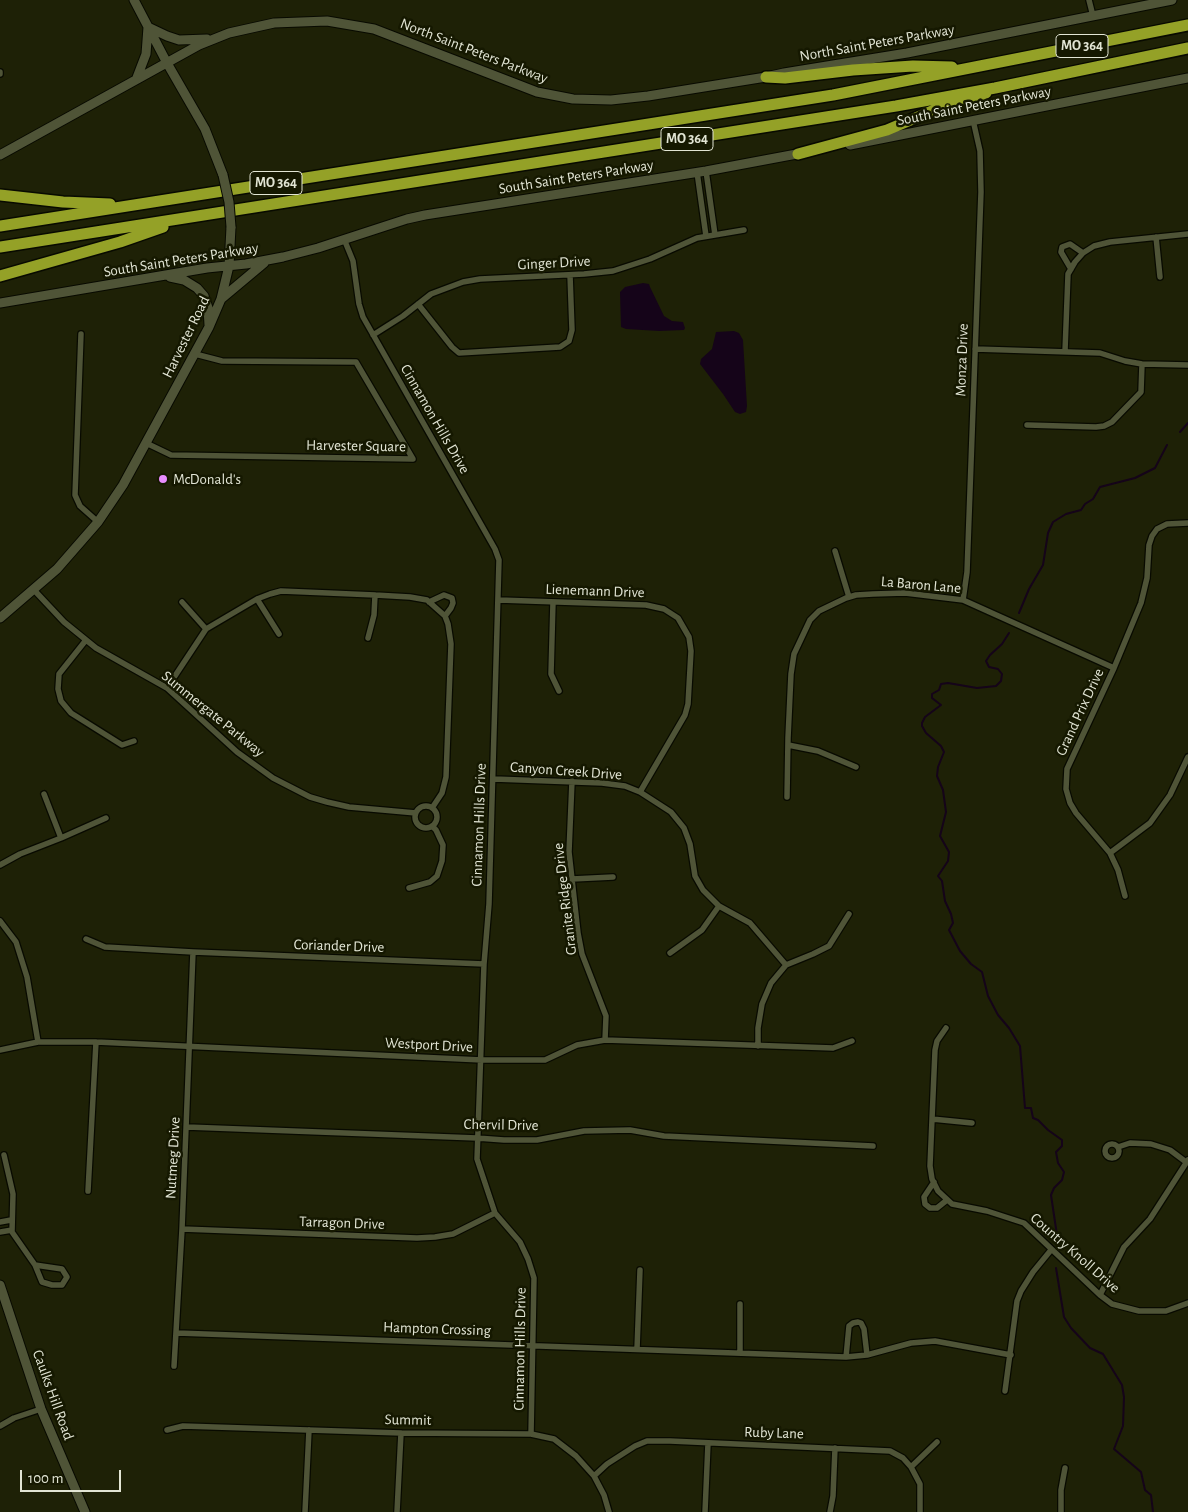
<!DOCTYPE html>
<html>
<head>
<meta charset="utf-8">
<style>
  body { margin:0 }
  #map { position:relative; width:1188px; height:1512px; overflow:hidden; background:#1e2106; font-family:"Alegreya Sans",sans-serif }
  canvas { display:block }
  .scale { position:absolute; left:20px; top:1470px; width:101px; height:22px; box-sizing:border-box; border:2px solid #e2e5d4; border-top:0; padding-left:6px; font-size:15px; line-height:18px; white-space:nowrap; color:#e2e5d4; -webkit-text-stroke:4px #151800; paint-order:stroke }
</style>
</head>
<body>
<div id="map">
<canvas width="1188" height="1512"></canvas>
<div class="scale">100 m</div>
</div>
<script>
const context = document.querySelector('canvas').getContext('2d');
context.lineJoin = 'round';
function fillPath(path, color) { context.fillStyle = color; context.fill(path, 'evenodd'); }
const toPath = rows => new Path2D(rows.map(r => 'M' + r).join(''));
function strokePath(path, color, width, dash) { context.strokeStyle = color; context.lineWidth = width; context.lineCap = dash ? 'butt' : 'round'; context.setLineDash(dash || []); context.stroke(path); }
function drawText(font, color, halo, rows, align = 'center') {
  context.font = font + ' "Alegreya Sans",sans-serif'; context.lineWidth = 5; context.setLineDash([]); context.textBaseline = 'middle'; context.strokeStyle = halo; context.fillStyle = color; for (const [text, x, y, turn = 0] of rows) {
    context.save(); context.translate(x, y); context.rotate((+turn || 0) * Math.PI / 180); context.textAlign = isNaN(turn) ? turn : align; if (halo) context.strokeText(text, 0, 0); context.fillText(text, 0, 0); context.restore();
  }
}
fillPath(toPath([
  [643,283,649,284,650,287,664,316,672,321,683,322,685,328,684,330,659,331,626,329,621,327,620,292,625,287],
  [734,331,739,333,743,340,747,406,746,412,740,414,735,412,723,394,700,364,701,359,712,349,716,332]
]), '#150419');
strokePath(toPath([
  [1180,432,1188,423],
  [1019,613,1029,589,1043,565,1048,533,1053,522,1066,514,1081,510,1085,504,1093,499,1100,487,1135,478,1155,468,1167,445],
  [1009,633,1002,644,990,655,986,661,989,667,998,669,1002,674,1001,681,996,686,977,688,948,683,941,684,939,690,932,694,932,698,941,705,925,717,922,723,922,726,926,733,941,746,944,752,938,767,937,776,943,790,946,812,940,836,949,852,948,861,938,876,942,881,945,901,951,914,953,923,949,930,960,951,971,964,982,972,988,996,998,1015,1009,1028,1020,1046,1025,1108,1031,1108,1033,1118,1038,1120,1048,1130,1062,1140,1062,1146,1056,1152,1058,1163,1064,1172,1062,1180,1054,1188,1051,1195,1058,1242],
  [1056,1268,1064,1317,1071,1328,1090,1348,1103,1354,1122,1385,1124,1397,1123,1426,1114,1449,1141,1472,1145,1490,1151,1495,1153,1512]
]), '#150419', 2);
const minor = toPath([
  [1089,0,1093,16],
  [0,72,0,74],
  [706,171,715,235],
  [697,172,706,236],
  [1156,237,1160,277],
  [344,239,353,261,359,304,363,317,495,549,499,560,489,904,484,964,477,1159,495,1213,520,1242,528,1259,534,1278,531,1434],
  [1071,269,1061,252,1062,247,1070,244,1083,253],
  [418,304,452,347,459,353,560,347,569,341,572,330,570,275],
  [81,334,75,495,80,506,98,522],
  [373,335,403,316,431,294,463,282,480,279,584,274,613,271,650,259,697,238,744,230],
  [975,349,1100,353,1125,361,1142,364,1188,365],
  [1065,351,1068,274,1075,262,1083,253,1094,246,1110,242,1188,234],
  [1027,425,1096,427,1104,426,1112,422,1141,392,1142,364],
  [146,443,171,455,413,459,356,362,222,361,195,354],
  [835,551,849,597],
  [34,590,64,622,96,648,167,688,237,752,273,778,310,797,327,802,349,807,416,813],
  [257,599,279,634],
  [499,600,646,605,664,609,678,618,689,637,691,651,688,704,685,715,640,792],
  [963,600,967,572,981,192,980,151,973,120],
  [182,602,206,629],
  [429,602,444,595,452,598,453,603,451,608,445,616],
  [553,602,551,674,559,691],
  [368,638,374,615,375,595],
  [86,640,59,674,58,689,61,701,71,713,122,745,134,741],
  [167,688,206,629,257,599,270,594,281,591,375,595,410,597,427,600,445,616,448,624,451,644,446,777,442,793,432,808],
  [788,745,818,751,856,767],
  [494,779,602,783,625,786,640,792,671,812,684,828,690,844,695,876,703,890,719,906,750,923,786,965],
  [572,781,569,852,578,933,582,954,606,1016,605,1040],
  [44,794,61,838],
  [787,797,788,738,791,674,794,654,810,620,819,611,846,598,856,595,873,594,905,593,963,600,1114,668],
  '415 817a11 11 0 1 1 22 0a11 11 0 1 1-22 0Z',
  [1110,853,1150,823,1170,795,1188,757],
  [0,865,20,854,61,838,106,818],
  [572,879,613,877],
  [409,888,430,882,437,876,442,861,443,845,436,830,432,826],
  [1125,896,1118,870,1110,853,1076,813,1070,803,1066,789,1067,769,1114,668,1141,603,1147,578,1149,545,1152,536,1157,529,1167,524,1188,523],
  [0,921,16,942,27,977,38,1042],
  [86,939,105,947,193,952,484,964],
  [670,953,702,930,719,906],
  [946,1028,937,1041,935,1050,932,1119,930,1166,932,1179,938,1191,952,1204,987,1211,1024,1223,1100,1295,1112,1304,1139,1311,1166,1311,1188,1303],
  [758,1046,758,1028,762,1004,771,983,786,965,813,954,829,946,849,914],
  [0,1050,38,1042,96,1042,482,1060,545,1060,577,1045,605,1040,833,1048,852,1041],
  [932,1119,972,1123],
  [187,1127,477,1138,504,1140,537,1140,584,1131,630,1130,664,1136,873,1146],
  '1105 1151a7 7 0 1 1 14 0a7 7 0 1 1-14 0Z',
  [1118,1147,1130,1143,1151,1144,1170,1150,1186,1162],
  [4,1155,13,1194,12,1232,35,1265,62,1269,67,1277,62,1285,52,1285,42,1282,35,1265],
  [934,1182,924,1197,925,1204,930,1208,937,1208,947,1200],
  [88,1191,96,1042],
  [0,1222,11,1220],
  [182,1229,417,1238,435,1237,453,1234,495,1213],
  [0,1232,12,1230],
  [1100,1295,1124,1247,1150,1219,1188,1160],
  [177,1333,846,1357,867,1355,911,1343,935,1341,1011,1355],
  [637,1349,640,1270],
  [740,1352,740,1304],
  [846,1357,849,1326,853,1323,858,1322,861,1323,864,1329,867,1355],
  [174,1366,182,1229,193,952],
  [1005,1391,1017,1301,1021,1291,1033,1272,1051,1250],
  [0,1426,14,1418,41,1409],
  [167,1430,183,1426,401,1433,531,1434,554,1439,576,1456,594,1476,604,1495,609,1512],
  [911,1467,937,1442],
  [594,1476,607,1464,635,1446,647,1441,670,1441,890,1451,903,1458,911,1467,920,1484,920,1512],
  [305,1512,309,1430],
  [397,1512,401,1433],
  [705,1512,708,1443],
  [830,1512,833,1496,835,1448],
  [1061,1512,1061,1490,1065,1468]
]);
const secondary = toPath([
  [134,0,167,63,205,129,223,175],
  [148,27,167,36,179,40,207,39],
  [136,80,146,54,148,27],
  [850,145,1188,78],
  [0,155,199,45,229,33,274,23,327,21,374,29,537,92,573,99,611,100,648,96,766,77,784,73,907,53,1172,0],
  [170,277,184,280,197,288,204,296,208,308,209,325],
  [221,299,264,263],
  [0,303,207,268,246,264,283,257,318,248,407,219,425,215,706,171,802,153],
  [0,618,57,569,98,522,123,485,209,327,221,299,229,266,231,227],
  [0,1285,41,1409,85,1512]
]);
const motorway = toPath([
  [766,77,785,78,853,70,913,66,952,67],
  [798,154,887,130,939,108,971,101,986,93],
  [0,195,63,202,110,204],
  [0,226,833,95,1188,25],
  [0,247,896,106,995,88,1188,48],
  [0,276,120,242,163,227]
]);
strokePath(minor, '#080a00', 8);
strokePath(secondary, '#080a00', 11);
strokePath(motorway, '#080a00', 14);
strokePath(minor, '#4f5437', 5.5);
strokePath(secondary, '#4f5437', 9);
strokePath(motorway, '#94a127', 11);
const secondaryBridge = toPath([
  [223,175,229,202,231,227]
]);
strokePath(secondaryBridge, '#080a00', 11, []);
strokePath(secondaryBridge, '#4f5437', 9);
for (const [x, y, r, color] of [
  [163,479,5,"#e98dfe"]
]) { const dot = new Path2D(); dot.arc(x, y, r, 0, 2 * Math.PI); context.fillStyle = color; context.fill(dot); strokePath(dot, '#151800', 2); }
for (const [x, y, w] of [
  [1082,46,52],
  [687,139,52],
  [276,183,52]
]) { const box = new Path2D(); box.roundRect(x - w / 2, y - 11.5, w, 23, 4); context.fillStyle = '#151800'; context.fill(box); strokePath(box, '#e2e5d4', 1); }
drawText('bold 14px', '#e2e5d4', null, [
  ["MO 364",1082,46],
  ["MO 364",687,139],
  ["MO 364",276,183]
]);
drawText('15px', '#e2e5d4', '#151800', [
  ["North Saint Peters Parkway",877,43,-10],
  ["North Saint Peters Parkway",474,51,21],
  ["South Saint Peters Parkway",974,106,-11],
  ["South Saint Peters Parkway",576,177,-9],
  ["South Saint Peters Parkway",181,260,-9],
  ["Ginger Drive",554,263,-3],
  ["Harvester Road",186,337,-64],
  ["Monza Drive",962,360,-88],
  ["Cinnamon Hills Drive",435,419,60],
  ["Harvester Square",356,446,1],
  ["La Baron Lane",921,585,5],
  ["Lienemann Drive",595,591,2],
  ["Grand Prix Drive",1080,712,-65],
  ["Summergate Parkway",213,714,39],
  ["Canyon Creek Drive",566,771,4],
  ["Cinnamon Hills Drive",479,825,-88],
  ["Granite Ridge Drive",565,899,-97],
  ["Coriander Drive",339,946,2],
  ["Westport Drive",429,1045,3],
  ["Chervil Drive",501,1125,1],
  ["Nutmeg Drive",173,1158,-87],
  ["Tarragon Drive",342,1223,2],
  ["Country Knoll Drive",1075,1253,41],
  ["Hampton Crossing",437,1329,2],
  ["Cinnamon Hills Drive",520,1349,-89],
  ["Caulks Hill Road",53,1395,70],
  ["Summit",408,1420,1],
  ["Ruby Lane",774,1433,2]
]);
drawText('15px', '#e2e5d4', '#151800', [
  ["McDonald's",173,479]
], 'left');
</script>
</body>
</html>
